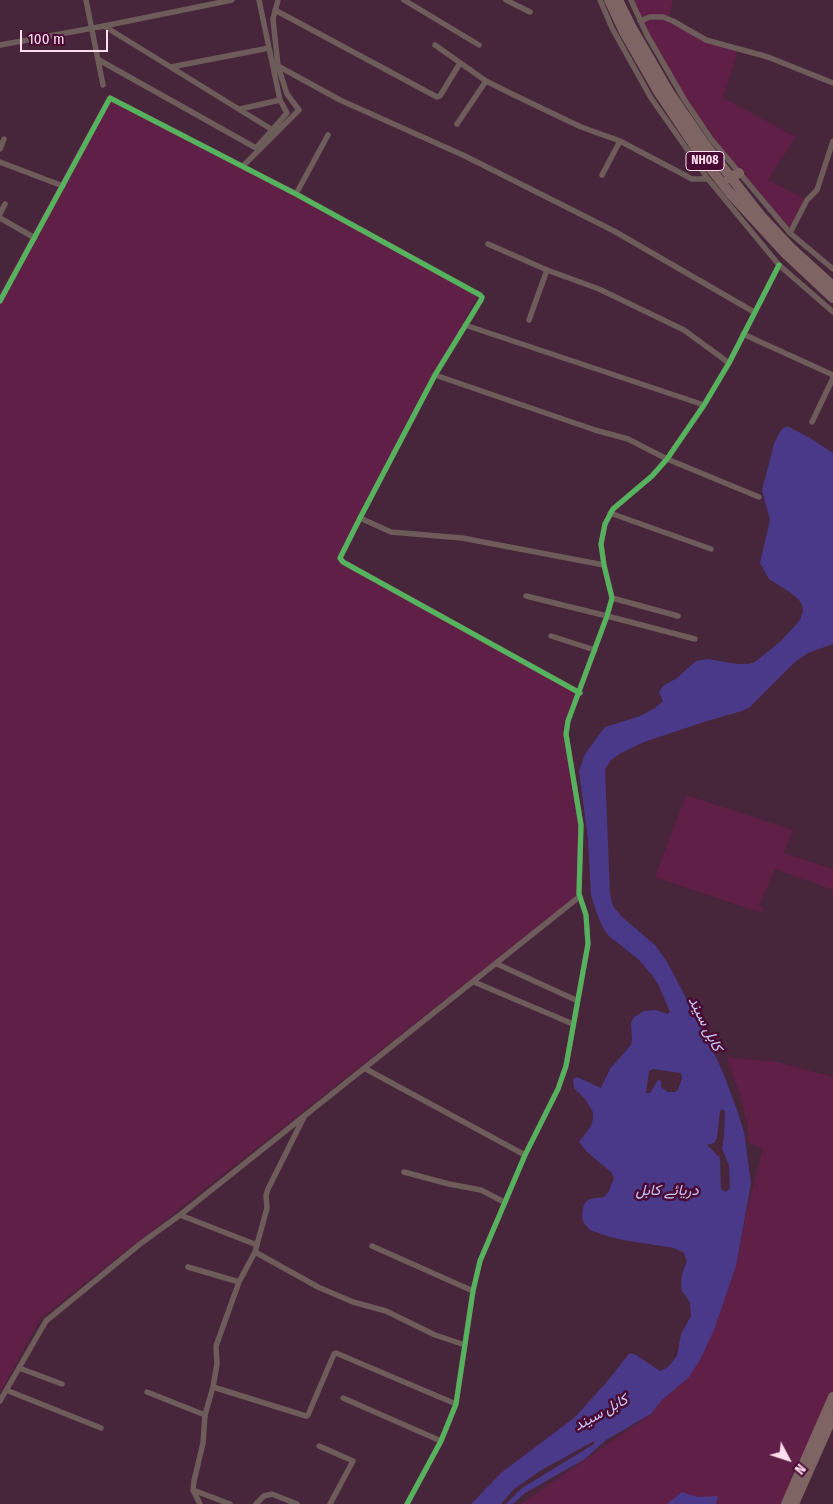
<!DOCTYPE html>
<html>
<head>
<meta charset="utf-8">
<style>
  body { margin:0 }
  #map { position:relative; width:833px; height:1504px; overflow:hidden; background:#47253a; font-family:"Fira Sans Condensed",sans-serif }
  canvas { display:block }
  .north { position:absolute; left:763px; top:1434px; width:50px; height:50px; -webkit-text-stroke:4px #490b33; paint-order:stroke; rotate:130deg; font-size:14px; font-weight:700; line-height:20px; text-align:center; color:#fedeee }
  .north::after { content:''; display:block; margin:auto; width:18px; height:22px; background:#fedeee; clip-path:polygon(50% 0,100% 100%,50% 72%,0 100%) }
  .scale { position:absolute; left:20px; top:30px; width:88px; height:22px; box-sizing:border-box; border:2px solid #fedeee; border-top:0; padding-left:6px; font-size:15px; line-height:18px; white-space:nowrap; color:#fedeee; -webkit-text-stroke:4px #490b33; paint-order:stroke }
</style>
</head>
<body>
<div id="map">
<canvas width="833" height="1504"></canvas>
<div class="north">N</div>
<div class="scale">100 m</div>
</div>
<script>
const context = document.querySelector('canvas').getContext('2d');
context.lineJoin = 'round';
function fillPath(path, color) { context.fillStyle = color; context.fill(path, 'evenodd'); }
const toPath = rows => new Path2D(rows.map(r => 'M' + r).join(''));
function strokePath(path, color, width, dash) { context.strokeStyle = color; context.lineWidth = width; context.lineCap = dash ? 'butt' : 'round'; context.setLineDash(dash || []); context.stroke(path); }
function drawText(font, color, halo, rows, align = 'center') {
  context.font = font + ' "Fira Sans Condensed",Vazirmatn,sans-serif'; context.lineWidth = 5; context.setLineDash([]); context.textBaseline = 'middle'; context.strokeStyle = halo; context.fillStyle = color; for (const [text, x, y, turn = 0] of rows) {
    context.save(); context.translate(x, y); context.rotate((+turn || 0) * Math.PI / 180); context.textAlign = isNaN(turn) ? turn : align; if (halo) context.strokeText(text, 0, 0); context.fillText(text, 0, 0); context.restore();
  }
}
fillPath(toPath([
  [631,0,673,0,668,19,706,40,738,50,723,98,796,137,768,180,807,200,790,233,727,159,684,99],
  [108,94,478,295,360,518,340,558,580,693,566,734,581,825,579,894,41,1318,0,1393,0,292],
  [686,795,793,830,784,853,833,869,833,890,775,869,759,906,763,908,761,913,655,877],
  [727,1058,773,1061,833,1077,833,1397,786,1504,521,1504,651,1414,661,1401,689,1377,714,1330,736,1266,746,1214,763,1149,748,1142,748,1127,739,1092]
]), '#601f46');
fillPath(toPath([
  [787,426,810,438,833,453,833,644,808,653,796,661,750,707,742,711,707,721,644,742,621,753,611,760,605,769,610,894,613,906,621,916,656,946,667,962,707,1037,724,1075,737,1110,744,1132,751,1183,736,1266,714,1330,700,1360,689,1377,661,1401,651,1414,606,1440,585,1459,525,1493,513,1504,506,1504,522,1488,594,1444,594,1441,540,1471,514,1489,501,1504,471,1504,501,1473,574,1418,605,1384,628,1355,631,1353,636,1355,660,1371,668,1367,677,1356,681,1334,691,1316,690,1302,682,1291,681,1286,682,1274,687,1261,684,1253,674,1248,623,1240,607,1236,590,1230,584,1223,582,1218,583,1208,585,1203,589,1199,604,1197,609,1191,614,1178,611,1172,587,1152,579,1142,591,1126,593,1119,593,1112,585,1099,574,1088,573,1079,577,1077,601,1088,610,1069,631,1045,632,1040,631,1023,634,1017,644,1011,655,1010,668,1014,670,1012,658,984,652,975,638,959,609,936,603,928,596,911,591,895,588,839,579,771,585,754,605,727,640,716,655,708,663,701,659,692,663,686,677,678,696,661,708,659,737,664,748,664,755,662,781,641,800,620,803,611,802,605,799,600,791,593,769,579,760,563,770,520,762,490,774,444,781,430],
  [653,1069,681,1073,682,1078,678,1090,675,1092,668,1092,661,1087,661,1081,658,1080,650,1093,646,1093,649,1071],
  [722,1109,725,1111,724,1136,722,1149,729,1165,730,1188,726,1192,721,1189,720,1158,707,1145,714,1143,717,1138,720,1111],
  [682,1492,697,1497,718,1496,716,1504,667,1504]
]), '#4a3989');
strokePath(toPath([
  [86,0,103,85],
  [404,0,479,45],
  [506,0,530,12],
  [600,0,612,28,651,98,708,179,779,265,833,312],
  [631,0,647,35,684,99,711,139,790,233,833,269],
  [275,10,437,97,440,96,460,63],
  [640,21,650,17,663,17,673,21,706,40,768,57,833,83],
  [104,26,271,129],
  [0,45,104,26,232,0],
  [435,45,486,81,512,94,581,127,620,141,692,179,708,179],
  [99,60,256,148,287,113,280,100,259,0],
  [278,66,340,100,465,156,614,231,754,312],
  [171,67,269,48],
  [240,109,280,100],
  [457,124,486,81],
  [0,149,4,139],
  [0,162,63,186],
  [243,166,299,110,287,94,278,66,273,19,278,0],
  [602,175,620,141],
  [296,194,328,135],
  [0,214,5,204],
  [0,218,35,238],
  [790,233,807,200,817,190,833,141],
  [488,244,547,270,599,289,684,330,729,363],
  [0,301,110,98,296,194,480,295,482,297,481,300,435,375,360,518,340,558,343,562,580,693],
  [529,320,547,270],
  [465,325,704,405],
  [743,334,833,375],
  [435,375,595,430,628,439,667,459,759,497],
  [812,422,833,378],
  [610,513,711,549],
  [360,518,391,532,462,538,604,565],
  [526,596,607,616,695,639],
  [612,598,678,616],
  [551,636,595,650],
  [497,964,578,1001],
  [474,982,573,1024],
  [364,1068,525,1155],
  [404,1172,449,1184,481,1190,504,1202],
  [180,1215,257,1245],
  [372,1246,473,1291],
  [255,1252,318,1287,353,1302,386,1311,435,1335,465,1345],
  [188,1267,239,1282],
  [19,1368,62,1384],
  [213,1387,306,1416,308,1415,334,1354,336,1353,456,1404],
  [6,1390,101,1428],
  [147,1392,205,1415],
  [343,1398,441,1441],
  [0,1401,46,1321,140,1244,180,1215,579,897],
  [319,1446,353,1461,330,1504],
  [193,1490,230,1504],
  [200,1504,193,1490,194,1481,203,1443,205,1415,213,1387,217,1364,216,1346,239,1282,255,1252,267,1208,266,1195,268,1189,304,1117],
  [256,1504,264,1496,272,1494,297,1504],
  [407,1504,441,1441,456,1404,473,1291,480,1261,525,1155,558,1089,566,1066,588,944,586,915,579,894,581,825,566,734,568,721,607,616,612,598,604,565,601,544,605,524,613,509,652,476,667,459,704,405,729,363,779,265]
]), '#6d5c59', 5.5);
strokePath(toPath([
  [609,0,624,32,659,93,704,160,729,192,785,253,833,298],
  [618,0,632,28,669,92,704,143,762,217,791,248,833,286],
  [729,178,739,173],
  [786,1504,833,1397],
  [794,1504,833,1416]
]), '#7e6463', 10);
strokePath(toPath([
  [0,301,110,98,296,194,480,295,482,297,481,300,435,375,360,518,340,558,343,562,580,693],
  [407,1504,441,1441,456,1404,473,1291,480,1261,525,1155,558,1089,566,1066,588,944,586,915,579,894,581,825,566,734,568,721,607,616,612,598,604,565,601,544,605,524,613,509,652,476,667,459,704,405,729,363,779,265]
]), '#56b35d', 5);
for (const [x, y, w] of [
  [705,161,38]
]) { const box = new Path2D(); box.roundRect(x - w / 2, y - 9.5, w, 19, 4); context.fillStyle = '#490b33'; context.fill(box); strokePath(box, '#fedeee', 1); }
drawText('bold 12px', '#fedeee', null, [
  ["NH08",705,161]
]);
drawText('italic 15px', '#c9c7f7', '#490b33', [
  ["کابل سيند",705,1024,64],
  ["دریائے کابل",667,1191],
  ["کابل سيند",601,1413,-29]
]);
</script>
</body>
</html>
